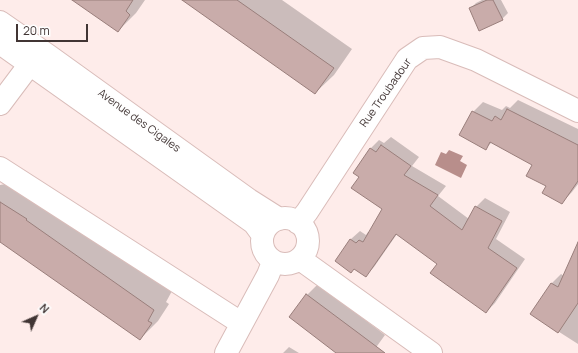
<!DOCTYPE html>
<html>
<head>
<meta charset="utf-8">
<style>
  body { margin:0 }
  #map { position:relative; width:578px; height:353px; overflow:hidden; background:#feecea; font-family:Manrope,sans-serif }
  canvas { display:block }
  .north { position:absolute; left:16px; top:297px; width:40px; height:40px; -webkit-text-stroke:3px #fefefe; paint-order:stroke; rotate:45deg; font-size:11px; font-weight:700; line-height:16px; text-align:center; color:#413534 }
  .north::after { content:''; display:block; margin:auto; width:14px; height:18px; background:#413534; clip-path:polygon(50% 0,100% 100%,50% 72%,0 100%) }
  .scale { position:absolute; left:16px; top:24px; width:72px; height:18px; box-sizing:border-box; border:2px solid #413534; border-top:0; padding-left:5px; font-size:12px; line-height:14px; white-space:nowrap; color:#413534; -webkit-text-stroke:3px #fefefe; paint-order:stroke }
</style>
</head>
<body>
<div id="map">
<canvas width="578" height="353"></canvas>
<div class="north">N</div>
<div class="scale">20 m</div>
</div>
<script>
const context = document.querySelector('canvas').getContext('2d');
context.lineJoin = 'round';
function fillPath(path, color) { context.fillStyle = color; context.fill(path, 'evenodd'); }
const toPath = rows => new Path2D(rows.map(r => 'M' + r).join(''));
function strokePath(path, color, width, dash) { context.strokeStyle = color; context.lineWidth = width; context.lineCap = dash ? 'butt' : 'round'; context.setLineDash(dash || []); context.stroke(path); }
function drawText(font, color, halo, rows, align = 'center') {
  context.font = font + ' Manrope,sans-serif'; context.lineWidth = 3.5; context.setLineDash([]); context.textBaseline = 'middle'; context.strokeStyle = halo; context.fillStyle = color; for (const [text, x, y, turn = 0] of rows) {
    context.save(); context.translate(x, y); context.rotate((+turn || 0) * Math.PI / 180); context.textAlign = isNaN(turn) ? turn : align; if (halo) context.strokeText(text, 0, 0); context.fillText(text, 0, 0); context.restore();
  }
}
fillPath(toPath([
  [449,150,463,156,460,161,467,165,461,178,435,165,441,152,446,154]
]), '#b88e8b');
fillPath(toPath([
  [74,0,145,0,136,13,118,31],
  [183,0,282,0,352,49,334,75,315,93],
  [482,0,501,0,508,13,502,19,470,9,476,3],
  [518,100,578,129,578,184,572,192,562,202,547,185,533,165,492,142,486,148,473,112,483,102,502,110,506,106,510,108],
  [391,137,419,157,412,166,446,186,438,196,469,219,476,207,485,198,510,212,496,239,525,259,495,303,486,312,438,263,397,234,374,267,365,276,355,268,336,261,351,239,360,231,366,235,368,232,370,232,383,209,361,177,370,149,379,140,384,143],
  [17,182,172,291,166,302,169,304,158,321,140,339,0,240,0,185],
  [561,274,578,285,578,344,531,314,552,283],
  [318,284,385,335,372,353,338,353,290,317,307,295],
  [289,347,299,353,283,353]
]), '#0003');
const building = toPath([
  [72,0,133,0,126,11,130,15,118,32,72,0],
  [182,0,237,0,334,68,315,94,182,0],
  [487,0,493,0,503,20,479,31,469,8,487,0],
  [507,109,578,145,578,181,562,204,542,193,546,186,526,176,532,165,490,142,486,150,459,135,472,111,492,121,495,116,501,120,507,109],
  [381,145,411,166,404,175,438,195,430,206,462,230,475,206,502,221,488,248,517,268,486,313,430,273,437,264,396,234,366,277,354,269,351,273,335,261,350,239,356,243,359,240,363,242,382,209,351,188,359,177,353,173,370,148,376,152,381,145],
  [0,202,27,219,26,220,154,310,148,321,152,323,140,340,0,242,0,202],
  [578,242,578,303,558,333,530,314,551,283,558,287,578,242],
  [306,294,361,335,385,353,336,353,289,317,306,294]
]);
fillPath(building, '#c9acaa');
strokePath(building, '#997e7b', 1);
const minor = toPath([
  [0,22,49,56,249,200,279,219],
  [0,43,254,223,262,234],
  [0,104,30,64],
  [0,168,241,323],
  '262 241a23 23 0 1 1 46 0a23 23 0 1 1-46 0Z',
  [298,223,307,212,407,59,423,48,440,47,476,60,578,111],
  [300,259,431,353],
  [226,353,268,275,273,262]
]);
strokePath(minor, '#d9bcb9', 24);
strokePath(minor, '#fff', 22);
drawText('11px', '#413534', '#fefefe', [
  ["Rue Troubadour",386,93,-55],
  ["Avenue des Cigales",139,121,36]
]);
</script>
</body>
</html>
